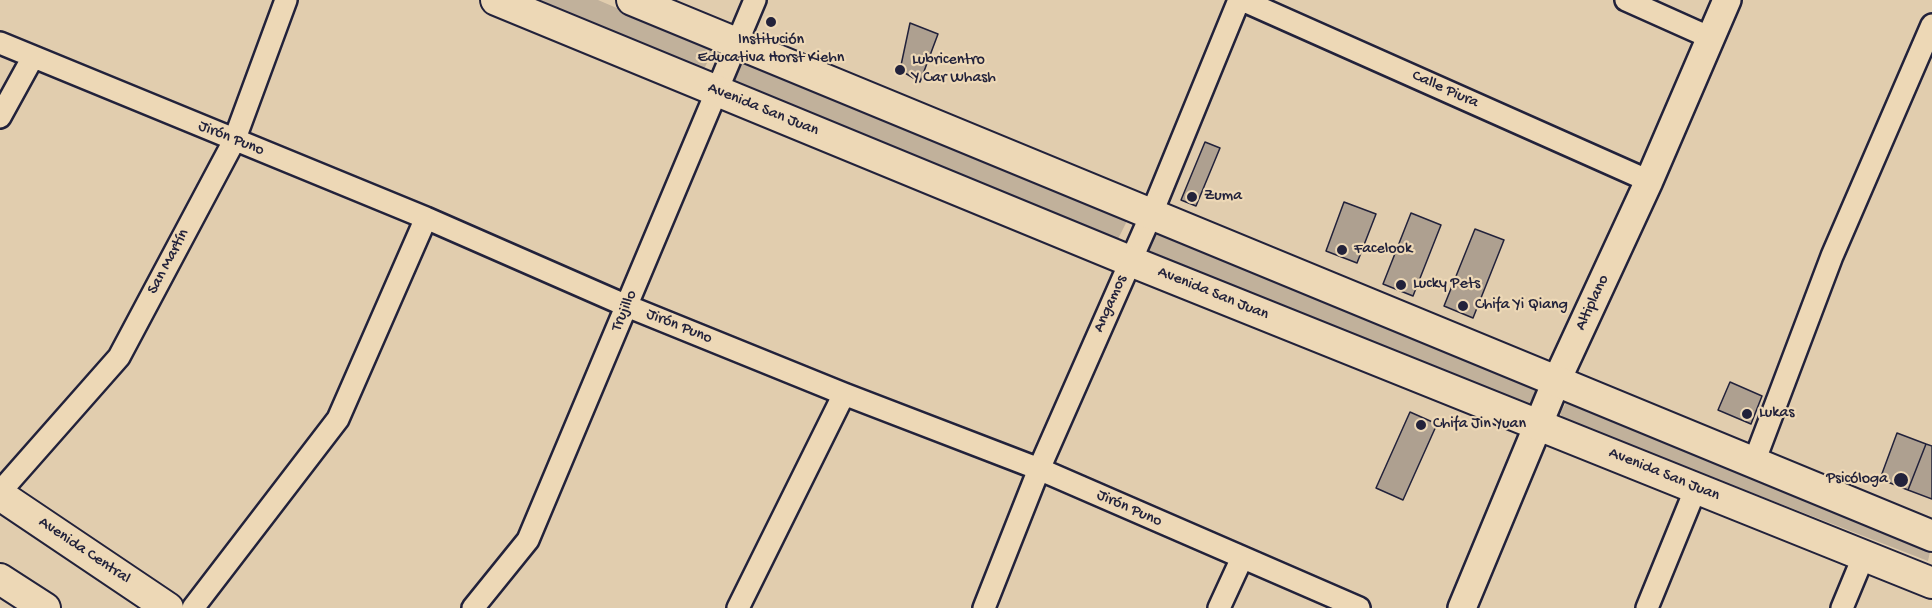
<!DOCTYPE html>
<html>
<head>
<meta charset="utf-8">
<style>
  body { margin:0 }
  canvas { display:block; background:#e1cdae }
</style>
</head>
<body>
<canvas width="1932" height="608"></canvas>
<script>
const context = document.querySelector('canvas').getContext('2d');
context.lineJoin = 'round';
function fillPath(path, color) { context.fillStyle = color; context.fill(path, 'evenodd'); }
const toPath = rows => new Path2D(rows.map(r => 'M' + r).join(''));
function strokePath(path, color, width, dash) { context.strokeStyle = color; context.lineWidth = width; context.lineCap = dash ? 'butt' : 'round'; context.setLineDash(dash || []); context.stroke(path); }
function drawText(font, color, halo, rows, align = 'center') {
  context.font = font + ' "Gochi Hand",sans-serif'; context.lineWidth = 4.5; context.setLineDash([]); context.textBaseline = 'middle'; context.strokeStyle = halo; context.fillStyle = color; for (const [text, x, y, turn = 0] of rows) {
    context.save(); context.translate(x, y); context.rotate((+turn || 0) * Math.PI / 180); context.textAlign = isNaN(turn) ? turn : align; if (halo) context.strokeText(text, 0, 0); context.fillText(text, 0, 0); context.restore();
  }
}
fillPath(toPath([
  [530,0,598,0,710,48,712,53,703,71],
  [739,61,1125,215,1126,223,1118,239,1111,238,728,84],
  [1154,228,1540,387,1529,404,1522,405,1150,251,1146,242],
  [1569,398,1932,543,1928,561,1564,420,1560,413]
]), '#c1b19b');
const building = toPath([
  [910,23,938,34,920,82,900,70,910,23],
  [1205,142,1220,148,1196,206,1181,200,1205,142],
  [1344,202,1376,214,1357,263,1326,251,1344,202],
  [1411,213,1441,225,1413,296,1383,284,1411,213],
  [1475,229,1504,240,1473,318,1444,306,1475,229],
  [1730,382,1762,396,1751,424,1718,410,1730,382],
  [1410,412,1437,424,1403,500,1376,488,1410,412],
  [1897,433,1926,444,1908,490,1880,479,1897,433],
  [1926,444,1932,446,1932,499,1908,490,1926,444]
]);
fillPath(building, '#aea090');
strokePath(building, '#22223b', 1.5);
const minor = toPath([
  [1242,0,1649,181],
  [1626,0,1711,38],
  [0,43,426,218,627,306,844,394,1039,469,1359,608],
  [0,117,33,57],
  [1754,462,1832,256,1932,25],
  [0,492,119,357,234,141,286,0],
  [193,608,338,419,426,218],
  [473,608,528,540,755,0],
  [738,608,844,394],
  [984,608,1039,469,1151,215,1239,0],
  [1219,608,1242,558],
  [1647,608,1696,488],
  [1842,608,1864,555]
]);
const tertiary = toPath([
  [1462,608,1556,382,1649,181,1727,0]
]);
const secondary = toPath([
  [496,0,1130,261,1932,583],
  [632,0,1932,536],
  [0,495,168,608],
  [0,579,45,608]
]);
strokePath(minor, '#22223b', 26);
strokePath(tertiary, '#22223b', 32);
strokePath(secondary, '#22223b', 34);
strokePath(minor, '#edd8b6', 21);
strokePath(tertiary, '#edd8b6', 27);
strokePath(secondary, '#edd8b6', 30);
for (const [x, y, r, color] of [
  [771,22,6,"#22223b"],
  [900,70,6,"#22223b"],
  [1192,197,6,"#22223b"],
  [1342,250,6,"#22223b"],
  [1401,285,6,"#22223b"],
  [1463,306,6,"#22223b"],
  [1747,414,6,"#22223b"],
  [1421,425,6,"#22223b"],
  [1901,480,8,"#22223b"]
]) { const dot = new Path2D(); dot.arc(x, y, r, 0, 2 * Math.PI); context.fillStyle = color; context.fill(dot); strokePath(dot, '#edd8b6', 2); }
drawText('16px', '#22223b', '#edd8b6', [
  ["Institución",771,41,"center"],
  ["Educativa Horst Kiehn",771,59,"center"],
  ["Lubricentro",912,61],
  ["Y Car Whash",912,79],
  ["Zuma",1204,197],
  ["Facelook",1354,250],
  ["Lucky Pets",1413,285],
  ["Chifa Yi Qiang",1475,306],
  ["Lukas",1759,414],
  ["Chifa Jin Yuan",1433,425],
  ["Psicóloga",1888,480,"right"]
], 'left');
drawText('16px', '#22223b', '#edd8b6', [
  ["Calle Piura",1445,90,24],
  ["Avenida San Juan",763,110,22],
  ["Jirón Puno",231,139,22],
  ["San Martín",169,262,-62],
  ["Avenida San Juan",1213,294,22],
  ["Altiplano",1593,303,-65],
  ["Angamos",1111,304,-66],
  ["Trujillo",625,311,-67],
  ["Jirón Puno",679,327,22],
  ["Avenida San Juan",1664,475,22],
  ["Jirón Puno",1129,509,24],
  ["Avenida Central",84,551,34]
]);
</script>
</body>
</html>
